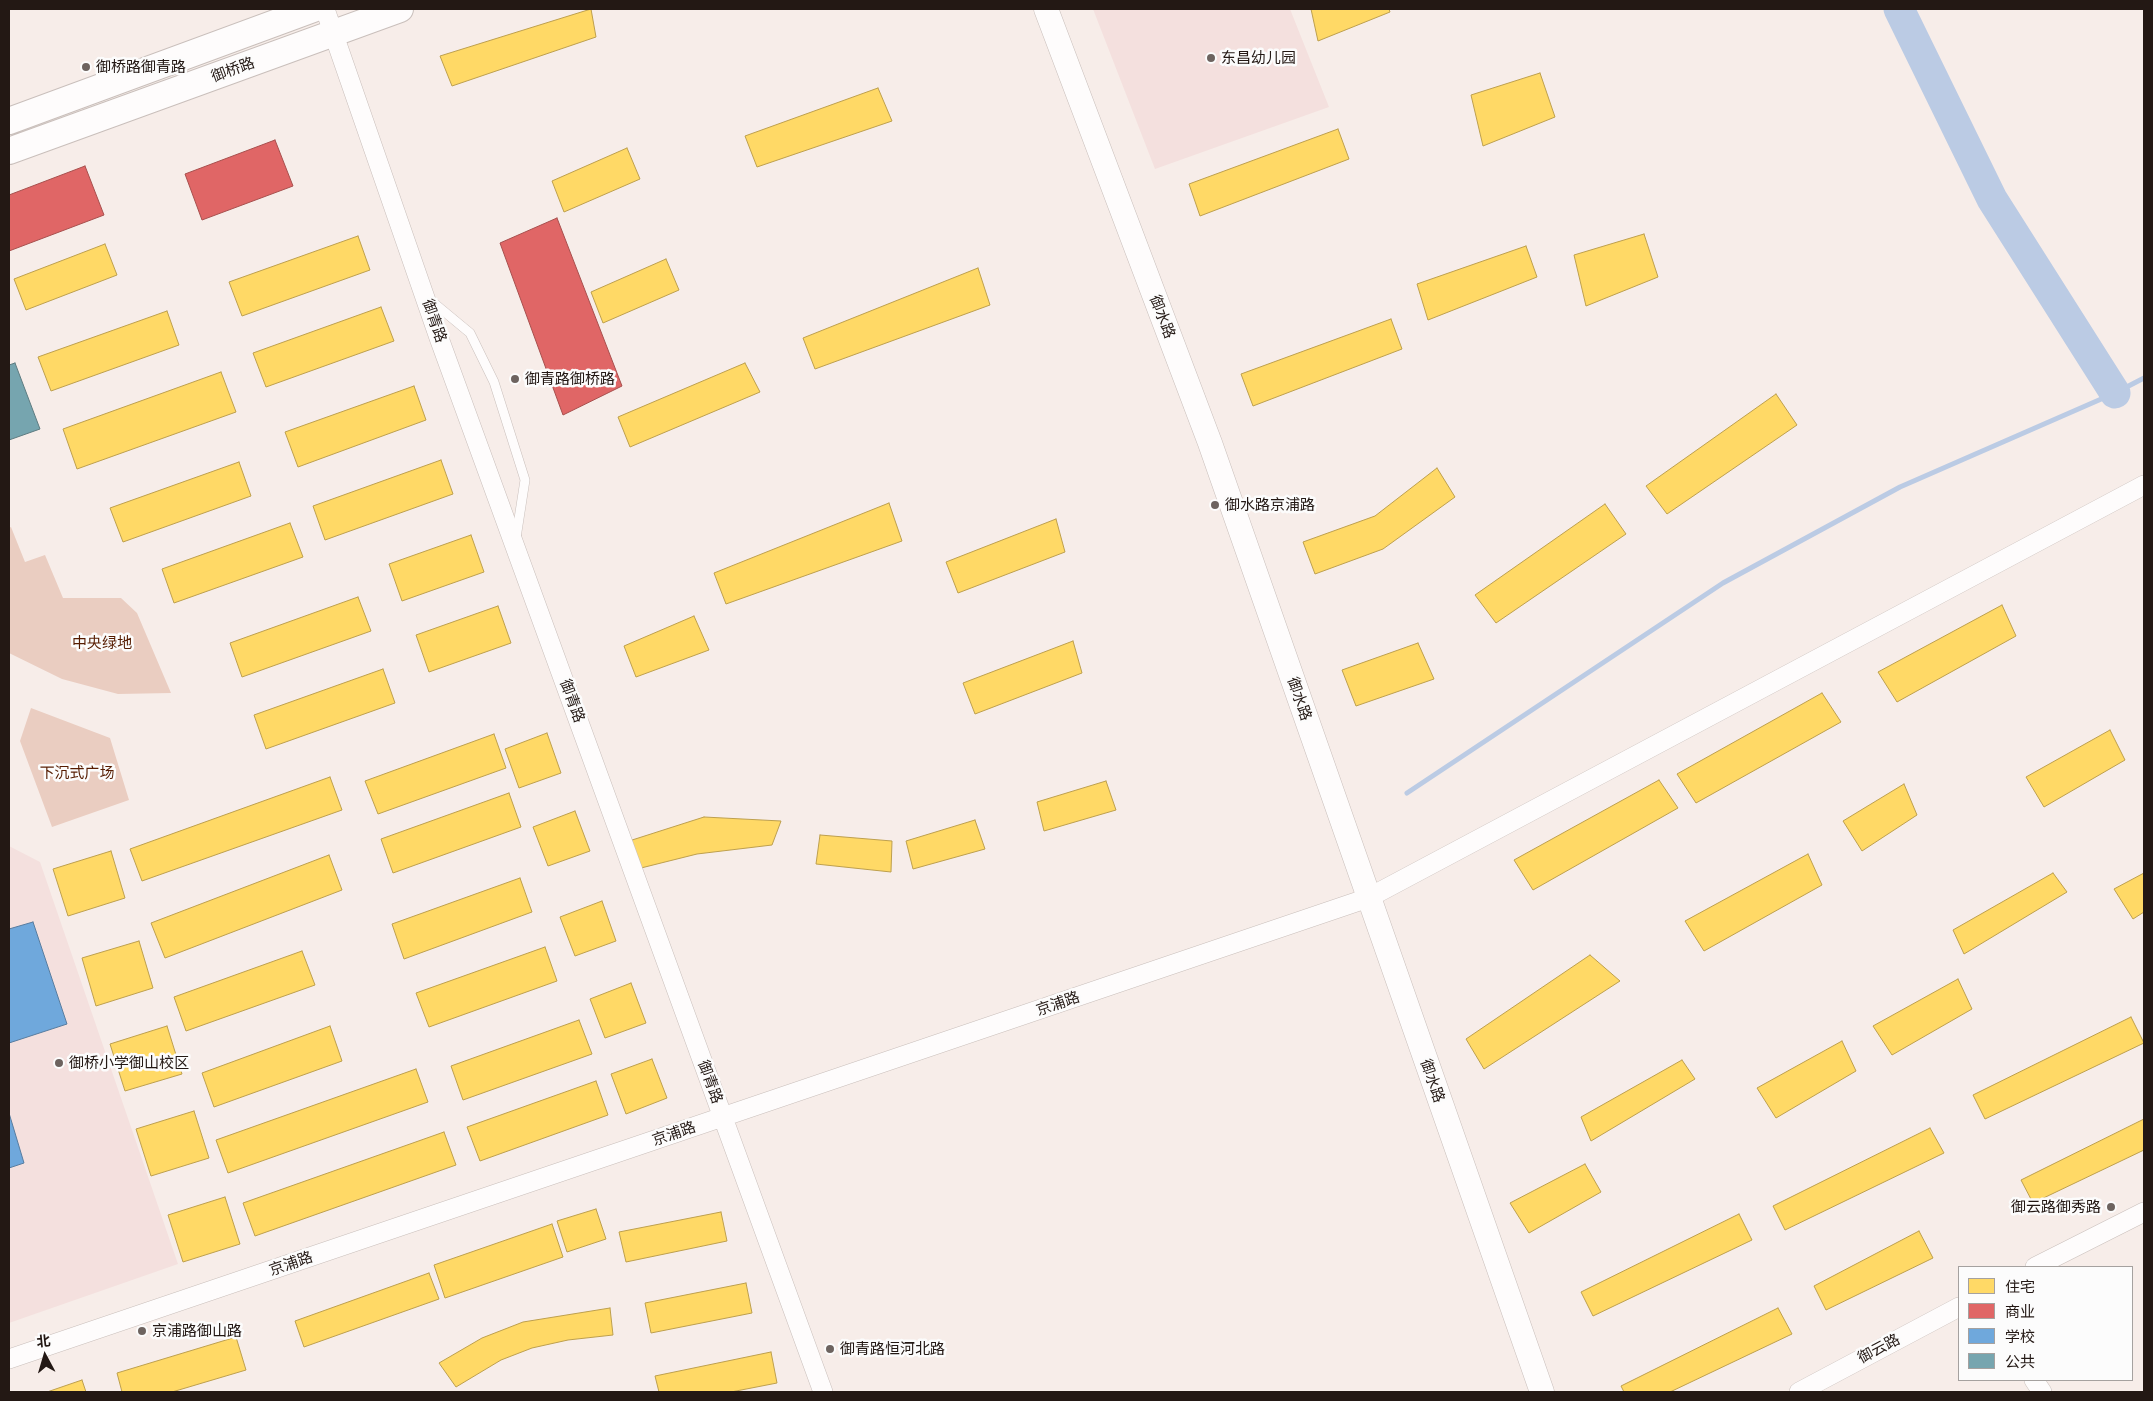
<!DOCTYPE html>
<html>
<head>
<meta charset="utf-8">
<style>
  body { margin:0 }
  #map { position:relative; width:2153px; height:1401px; overflow:hidden; background:#f7ede9; font-family:Mulish,"Noto Sans SC",sans-serif }
  canvas { display:block }
  .frame { position:absolute; inset:0; border:10px solid #231814; pointer-events:none }
  .legend { position:absolute; left:1958px; top:1266px; width:175px; height:115px; box-sizing:border-box; background:#fcfcfc; border:1px solid #a5a19f; margin:0; padding:6px 9px; list-style:none; font-size:15px; color:#231814 }
  .legend li { display:flex; align-items:center; gap:10px; height:25px }
  .legend b { width:25px; border:1px solid #a5a19f }
  .north { position:absolute; left:20px; top:1331px; width:50px; height:50px; -webkit-text-stroke:4px #fcfcfc; paint-order:stroke; rotate:354deg; font-size:14px; font-weight:700; line-height:20px; text-align:center; color:#231814 }
  .north::after { content:''; display:block; margin:auto; width:18px; height:22px; background:#231814; clip-path:polygon(50% 0,100% 100%,50% 72%,0 100%) }
</style>
</head>
<body>
<div id="map">
<canvas width="2153" height="1401"></canvas>
<div class="frame"></div>
<ul class="legend">
<li><b style="height:14px;background:#ffd966"></b>住宅</li>
<li><b style="height:14px;background:#e06666"></b>商业</li>
<li><b style="height:14px;background:#6fa8dc"></b>学校</li>
<li><b style="height:14px;background:#76a5af"></b>公共</li>
</ul>
<div class="north">北</div>
</div>
<script>
const context = document.querySelector('canvas').getContext('2d');
context.lineJoin = 'round';
function fillPath(path, color) { context.fillStyle = color; context.fill(path, 'evenodd'); }
const toPath = rows => new Path2D(rows.map(r => 'M' + r).join(''));
function strokePath(path, color, width, dash) { context.strokeStyle = color; context.lineWidth = width; context.lineCap = dash ? 'butt' : 'round'; context.setLineDash(dash || []); context.stroke(path); }
function drawText(font, color, halo, rows, align = 'center') {
  context.font = font + ' Mulish,"Noto Sans SC",sans-serif'; context.lineWidth = 5; context.setLineDash([]); context.textBaseline = 'middle'; context.strokeStyle = halo; context.fillStyle = color; for (const [text, x, y, turn = 0] of rows) {
    context.save(); context.translate(x, y); context.rotate((+turn || 0) * Math.PI / 180); context.textAlign = isNaN(turn) ? turn : align; if (halo) context.strokeText(text, 0, 0); context.fillText(text, 0, 0); context.restore();
  }
}
fillPath(toPath([
  [1093,9,1290,9,1329,107,1155,169],
  [9,846,40,862,178,1264,9,1323]
]), '#f4e0de');
fillPath(toPath([
  [11,527,25,562,45,555,63,598,121,598,137,613,171,693,118,694,62,679,9,653,9,528],
  [31,708,110,738,129,800,52,827,20,741]
]), '#eacdc1');
const homes = toPath([
  [591,9,596,37,452,86,440,56,591,9],
  [1311,9,1389,9,1390,12,1318,41,1311,9],
  [1540,73,1555,117,1483,146,1471,95,1540,73],
  [878,88,892,121,757,167,745,136,878,88],
  [1338,129,1349,159,1200,216,1189,184,1338,129],
  [627,148,640,179,564,212,552,181,627,148],
  [1644,234,1658,277,1586,306,1574,255,1644,234],
  [358,236,370,270,242,316,229,282,358,236],
  [105,244,117,275,26,310,14,279,105,244],
  [1526,246,1537,277,1428,320,1417,284,1526,246],
  [666,259,679,290,603,323,591,292,666,259],
  [978,268,990,305,815,369,803,338,978,268],
  [381,307,394,341,266,387,253,353,381,307],
  [167,311,179,345,51,391,38,357,167,311],
  [1391,319,1402,349,1253,406,1241,374,1391,319],
  [745,363,760,392,630,447,618,417,745,363],
  [221,372,236,412,77,469,63,429,221,372],
  [414,386,426,420,298,467,285,432,414,386],
  [1776,394,1797,425,1667,514,1646,486,1776,394],
  [441,460,453,494,325,540,313,506,441,460],
  [239,462,251,496,123,542,110,508,239,462],
  [1437,468,1455,497,1383,549,1315,574,1303,542,1375,516,1437,468],
  [889,503,902,541,726,604,714,573,889,503],
  [1605,504,1626,534,1496,623,1475,595,1605,504],
  [1056,519,1065,552,958,593,946,562,1056,519],
  [290,523,303,557,174,603,162,569,290,523],
  [471,535,484,572,402,601,389,564,471,535],
  [358,597,371,631,242,677,230,643,358,597],
  [2002,605,2016,636,1897,702,1878,672,2002,605],
  [498,606,511,643,429,672,416,635,498,606],
  [694,616,709,650,636,677,624,646,694,616],
  [1073,641,1082,673,975,714,963,683,1073,641],
  [1418,643,1434,679,1356,706,1342,670,1418,643],
  [383,669,395,703,266,749,254,715,383,669],
  [1822,693,1841,722,1696,803,1677,774,1822,693],
  [2110,730,2125,760,2044,807,2026,777,2110,730],
  [547,733,561,773,519,788,505,749,547,733],
  [494,734,506,768,378,814,365,781,494,734],
  [330,777,342,810,142,881,130,849,330,777],
  [1659,780,1678,808,1533,890,1514,860,1659,780],
  [1106,781,1116,810,1044,831,1037,802,1106,781],
  [1904,784,1917,815,1862,851,1843,821,1904,784],
  [509,793,521,827,393,873,381,839,509,793],
  [575,811,590,851,548,866,533,827,575,811],
  [704,817,781,821,772,845,697,854,637,869,629,841,704,817],
  [975,820,985,849,913,869,906,841,975,820],
  [820,835,892,841,891,872,816,864,820,835],
  [111,851,125,898,68,916,53,869,111,851],
  [1808,854,1822,885,1704,951,1685,921,1808,854],
  [329,855,342,890,165,958,151,923,329,855],
  [2053,873,2067,892,1964,954,1953,930,2053,873],
  [2144,873,2144,912,2133,919,2114,889,2144,873],
  [520,878,532,912,404,959,392,924,520,878],
  [602,901,616,941,575,956,560,917,602,901],
  [139,941,153,988,96,1006,82,958,139,941],
  [545,947,557,981,429,1027,416,993,545,947],
  [302,951,315,985,186,1031,174,997,302,951],
  [1590,955,1620,981,1484,1069,1466,1039,1590,955],
  [1958,979,1972,1009,1892,1055,1873,1026,1958,979],
  [631,983,646,1023,605,1038,590,999,631,983],
  [2131,1017,2144,1043,1985,1119,1973,1095,2131,1017],
  [579,1020,592,1054,463,1100,451,1066,579,1020],
  [167,1026,182,1074,125,1091,110,1044,167,1026],
  [330,1026,342,1061,214,1107,202,1073,330,1026],
  [1842,1041,1856,1071,1776,1118,1757,1088,1842,1041],
  [652,1059,667,1098,626,1114,611,1074,652,1059],
  [1682,1060,1695,1079,1591,1141,1581,1117,1682,1060],
  [416,1069,428,1102,228,1173,216,1140,416,1069],
  [596,1081,608,1115,480,1161,467,1127,596,1081],
  [194,1111,209,1158,151,1176,136,1129,194,1111],
  [2144,1119,2144,1150,2033,1203,2021,1180,2144,1119],
  [1930,1128,1944,1153,1785,1230,1773,1206,1930,1128],
  [444,1132,456,1165,255,1236,243,1203,444,1132],
  [1585,1164,1601,1192,1529,1233,1510,1203,1585,1164],
  [225,1197,240,1244,183,1262,168,1215,225,1197],
  [596,1209,606,1239,567,1252,557,1221,596,1209],
  [721,1212,727,1241,626,1262,619,1232,721,1212],
  [1739,1214,1752,1240,1593,1316,1581,1292,1739,1214],
  [552,1224,563,1257,445,1298,434,1265,552,1224],
  [1919,1231,1933,1258,1826,1310,1814,1286,1919,1231],
  [429,1273,439,1299,304,1347,295,1321,429,1273],
  [746,1283,752,1313,651,1333,645,1303,746,1283],
  [610,1308,613,1335,568,1340,532,1348,501,1360,456,1387,439,1363,482,1338,523,1322,610,1308],
  [1778,1308,1792,1334,1670,1392,1624,1392,1621,1386,1778,1308],
  [236,1337,246,1370,172,1392,122,1392,117,1373,236,1337],
  [771,1352,777,1383,731,1392,659,1392,655,1376,771,1352],
  [82,1380,86,1392,47,1392,82,1380]
]);
fillPath(homes, '#ffd966');
strokePath(homes, '#bd9f4d', 1);
const shops = toPath([
  [275,140,293,186,202,220,185,174,275,140],
  [85,166,104,215,9,251,9,195,85,166],
  [557,218,622,386,563,415,500,243,557,218]
]);
fillPath(shops, '#e06666');
strokePath(shops, '#a74f4d', 1);
const schools = toPath([
  [33,922,67,1024,9,1043,9,929,33,922],
  [9,1113,24,1163,9,1168,9,1113]
]);
fillPath(schools, '#6fa8dc');
strokePath(schools, '#587da0', 1);
const public = toPath([
  [15,363,40,429,9,440,9,365,15,363]
]);
fillPath(public, '#76a5af');
strokePath(public, '#5d7b80', 1);
strokePath(toPath([
  [1407,793,1723,583,1900,487,2115,393,2144,378]
]), '#bbcbe4', 5);
strokePath(toPath([
  [1899,9,1992,199,2115,393]
]), '#bbcbe4', 31);
const service = toPath([
  [429,299,470,333,494,382,525,480,516,538]
]);
const minor = toPath([
  [325,9,439,338,823,1392],
  [2035,1267,2144,1212],
  [9,1359,1368,898,2144,485],
  [2034,1380,2042,1392],
  [1799,1392,1959,1307]
]);
const tertiary = toPath([
  [1046,9,1210,443,1542,1392]
]);
const secondary = toPath([
  [9,121,313,9],
  [9,151,400,9]
]);
strokePath(service, '#c9bfbb', 10);
strokePath(minor, '#c9bfbb', 20);
strokePath(tertiary, '#c9bfbb', 25);
strokePath(secondary, '#c9bfbb', 28);
strokePath(service, '#fefcfc', 9);
strokePath(minor, '#fefcfc', 19);
strokePath(tertiary, '#fefcfc', 24);
strokePath(secondary, '#fefcfc', 26);
for (const [x, y, r, color] of [
  [1211,58,5,"#6d635f"],
  [86,67,5,"#6d635f"],
  [515,379,5,"#6d635f"],
  [1215,505,5,"#6d635f"],
  [59,1063,5,"#6d635f"],
  [2111,1207,5,"#6d635f"],
  [142,1331,5,"#6d635f"],
  [830,1349,5,"#6d635f"]
]) { const dot = new Path2D(); dot.arc(x, y, r, 0, 2 * Math.PI); context.fillStyle = color; context.fill(dot); strokePath(dot, '#fcfcfc', 2); }
drawText('15px', '#231814', '#fcfcfc', [
  ["东昌幼儿园",1221,58],
  ["御桥路御青路",96,67],
  ["御青路御桥路",525,379],
  ["御水路京浦路",1225,505],
  ["御桥小学御山校区",69,1063],
  ["御云路御秀路",2101,1207,"right"],
  ["京浦路御山路",152,1331],
  ["御青路恒河北路",840,1349]
], 'left');
drawText('15px', '#231814', '#fcfcfc', [
  ["御桥路",233,70,-20],
  ["御水路",1162,317,69],
  ["御青路",434,321,71],
  ["御水路",1299,699,71],
  ["御青路",572,701,70],
  ["京浦路",1058,1004,-19],
  ["御水路",1432,1081,71],
  ["御青路",710,1082,70],
  ["京浦路",674,1134,-19],
  ["京浦路",291,1264,-19],
  ["御云路",1879,1349,-28]
]);
drawText('15px', '#561c01', '#fcfcfc', [
  ["中央绿地",102,643],
  ["下沉式广场",77,773]
]);
</script>
</body>
</html>
